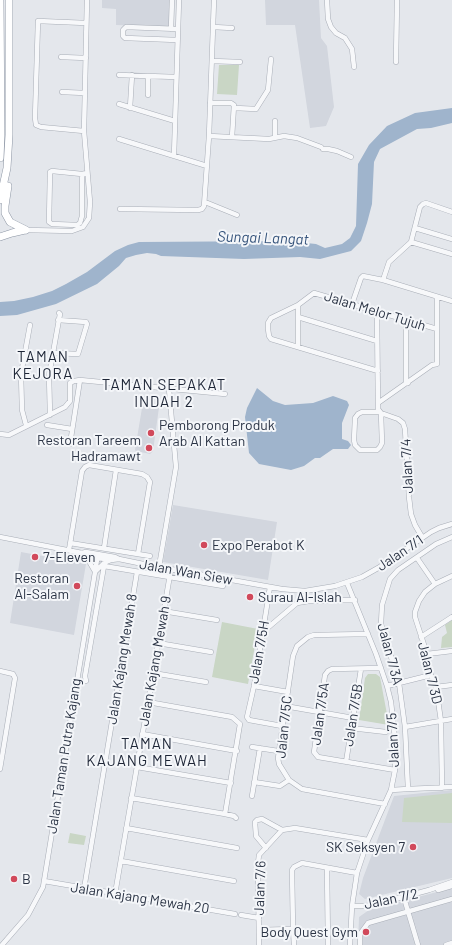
<!DOCTYPE html>
<html>
<head>
<meta charset="utf-8">
<style>
  body { margin:0 }
  canvas { display:block; background:#e4e7ec }
</style>
</head>
<body>
<canvas width="452" height="945"></canvas>
<script>
const context = document.querySelector('canvas').getContext('2d');
context.lineJoin = 'round';
function fillPath(path, color) { context.fillStyle = color; context.fill(path, 'evenodd'); }
const toPath = rows => new Path2D(rows.map(r => 'M' + r).join(''));
function strokePath(path, color, width, dash) { context.strokeStyle = color; context.lineWidth = width; context.lineCap = dash ? 'butt' : 'round'; context.setLineDash(dash || []); context.stroke(path); }
function drawText(font, color, halo, rows, align = 'center') {
  context.font = font + ' Barlow,sans-serif'; context.lineWidth = 4; context.setLineDash([]); context.textBaseline = 'middle'; context.strokeStyle = halo; context.fillStyle = color; for (const [text, x, y, turn = 0] of rows) {
    context.save(); context.translate(x, y); context.rotate((+turn || 0) * Math.PI / 180); context.textAlign = isNaN(turn) ? turn : align; if (halo) context.strokeText(text, 0, 0); context.fillText(text, 0, 0); context.restore();
  }
}
fillPath(toPath([
  [102,0,170,0,169,27,116,25,116,9,102,8],
  [265,0,319,0,321,38,327,46,334,107,326,126,310,128,295,25,266,25],
  [144,396,158,398,160,400,153,451,150,454,136,451,135,450],
  [173,505,277,522,268,580,163,562],
  [21,552,86,564,74,635,10,623],
  [452,790,452,878,365,899,359,894,363,878,394,796],
  [452,888,452,945,358,945,359,917,369,910]
]), '#d2d6de');
fillPath(toPath([
  [219,65,239,65,237,95,217,94],
  [452,620,452,647,441,648,442,637,447,633,445,625],
  [222,622,258,629,248,684,212,677],
  [368,674,376,674,380,677,389,725,359,720,365,678],
  [452,793,452,823,402,822,404,798],
  [70,833,86,836,84,845,68,843]
]), '#c9d6c5');
fillPath(toPath([
  [452,108,452,123,431,128,417,129,380,149,374,162,372,204,367,223,361,241,351,251,320,259,300,257,244,259,161,256,156,254,147,253,136,255,126,258,119,266,97,284,56,304,17,315,0,316,0,302,14,301,33,297,52,291,66,284,87,272,115,251,128,245,139,242,287,241,316,244,325,248,342,244,350,238,356,226,358,164,369,145,387,126,415,113],
  [257,388,273,401,285,405,313,403,333,396,347,401,349,405,342,423,342,439,348,441,351,445,348,449,333,449,320,458,315,458,304,466,291,470,259,464,249,453,245,417,247,408]
]), '#9fb4cc');
const minor = toPath([
  [327,0,328,19,331,27,336,33,345,38,352,49,354,67],
  [213,27,232,28],
  [171,29,172,0],
  [177,40,125,38,123,36,123,30,126,27,178,29],
  [61,57,86,58],
  [212,61,240,62],
  [396,62,397,0],
  [119,75,176,77],
  [62,92,85,93],
  [148,95,148,76],
  [210,103,231,103,234,105,232,137],
  [119,104,175,121],
  [130,108,132,75],
  [235,108,256,109,268,90,271,59],
  [275,121,275,137],
  [84,131,41,127,36,125,35,118,38,21,86,23],
  [209,136,269,139,284,136,297,138,321,147],
  [119,139,207,166],
  [323,149,328,149,337,151,351,157],
  [174,156,179,0],
  [82,174,82,216,80,223,77,225,52,224,49,222,50,172,52,171,82,174,87,173],
  [205,202,237,215],
  [120,209,198,210,202,209,204,206,209,136,214,0],
  [415,228,452,239],
  [26,230,72,231,83,227,89,218,90,202,84,131,87,0],
  [411,242,420,207,423,204,426,203,452,212],
  [383,280,389,262,411,242,452,254],
  [352,304,361,278,363,276,383,280,452,301],
  [298,305,271,318,268,323,268,329,269,336,271,339,378,371],
  [377,311,378,409,381,413,398,419,403,423,405,429,409,497,411,514,415,525,422,537],
  [298,317,377,341],
  [406,320,406,381,408,383],
  [298,347,298,305,314,293,437,329],
  [53,353,78,354,87,324,86,322,58,320],
  [378,403,432,365,437,364,437,297],
  [379,412,362,412,358,414,355,418,354,440,355,445,360,450,377,450,380,447,382,443,381,413],
  [50,415,49,375,60,314,59,313],
  [26,425,22,410,21,374,30,325],
  [47,425,72,429],
  [0,434,9,435,65,407,70,401,70,383,74,381,80,380,225,394],
  [70,444,80,380],
  [0,537,82,553,86,552,115,557,119,559,148,565,282,589,305,591,335,586,362,577,378,568,431,532,439,528,452,524],
  [70,543,150,556],
  [104,548,116,470],
  [69,550,82,471,85,467,89,465,142,474,147,477,150,482,138,554],
  [82,553,86,556,111,560,119,559],
  [86,556,94,570],
  [417,558,435,584],
  [159,567,176,467,169,389],
  [95,572,104,563,111,560],
  [347,583,376,654,387,686,391,702,396,748,395,770,391,790,368,840,357,873,352,906,350,945],
  [270,587,254,686,247,717,249,720,282,726],
  [163,611,217,620],
  [264,631,297,603,309,601,355,600],
  [368,634,314,635,308,637,297,646,293,656,278,758,279,764,289,780,302,789,385,804],
  [421,637,452,617],
  [158,643,211,652],
  [427,654,452,651],
  [381,668,332,669,328,671,325,675,314,752,318,757,395,770],
  [0,671,13,674,15,678,0,769],
  [153,673,206,682],
  [86,681,85,676,104,566,223,586],
  [254,686,288,692],
  [387,686,431,675],
  [436,687,452,685],
  [148,702,232,717,240,724,225,814],
  [285,706,353,718],
  [405,727,452,719],
  [351,728,386,732],
  [142,734,237,751],
  [252,747,278,751],
  [346,762,361,669],
  [137,767,231,783],
  [254,782,280,786,289,780],
  [442,788,441,721,436,687,431,675,427,654,415,617,415,612,419,601,425,592,435,584,452,576],
  [408,789,452,787],
  [391,790,408,789,405,727,399,683,381,624,382,605,390,579,398,570,436,544,452,537],
  [252,796,260,748],
  [131,798,225,814,234,816,236,818],
  [126,828,237,848],
  [266,848,256,836,255,822,257,820,262,819,282,830],
  [121,861,234,881],
  [327,868,328,945],
  [44,881,235,914],
  [84,889,137,572],
  [438,890,452,886],
  [115,894,171,569],
  [404,898,418,945],
  [352,906,364,906,373,905,429,890,452,882],
  [241,915,259,918],
  [259,930,293,929],
  [2,945,28,915,43,887,98,554],
  [259,945,258,863,259,855,282,830,295,828,368,840],
  [294,945,293,929,292,870,294,867,302,863,357,873],
  [360,945,360,934,368,923,452,899],
  [446,945,452,943]
]);
const highway = toPath([
  [0,158,1,135,0,0],
  [8,186,5,206,5,213,10,222,26,230],
  [0,200,7,168,9,135,9,0],
  [0,237,12,233,25,230]
]);
strokePath(minor, '#a9aeb7', 5.5);
strokePath(highway, '#8b94a3', 8);
strokePath(minor, '#f7f8fa', 4.5);
strokePath(highway, '#fff', 7);
for (const [x, y, r, color] of [
  [151,433,4,"#d1495b"],
  [149,448,4,"#d1495b"],
  [204,545,4,"#d1495b"],
  [35,557,4,"#d1495b"],
  [77,586,4,"#d1495b"],
  [250,597,4,"#d1495b"],
  [413,847,4,"#d1495b"],
  [14,879,4,"#d1495b"],
  [366,932,4,"#d1495b"]
]) { const dot = new Path2D(); dot.arc(x, y, r, 0, 2 * Math.PI); context.fillStyle = color; context.fill(dot); strokePath(dot, '#f4f6f9', 1.5); }
drawText('14px', '#2b3445', '#f4f6f9', [
  ["Jalan Melor Tujuh",375,311,17],
  ["Jalan 7/4",407,466,-93],
  ["Jalan 7/1",400,553,-34],
  ["Jalan Wan Siew",186,572,10],
  ["Jalan 7/5H",259,652,-80],
  ["Jalan 7/3A",390,654,75],
  ["Jalan Kajang Mewah 8",122,659,-81],
  ["Jalan Kajang Mewah 9",155,661,-80],
  ["Jalan 7/3D",430,673,76],
  ["Jalan 7/5A",320,714,-82],
  ["Jalan 7/5B",353,715,-81],
  ["Jalan 7/5C",284,727,-84],
  ["Jalan 7/5",393,740,-93],
  ["Jalan Taman Putra Kajang",64,756,-81],
  ["Jalan 7/6",260,888,-88],
  ["Jalan Kajang Mewah 20",140,898,9],
  ["Jalan 7/2",391,899,-12]
]);
drawText('14px', '#2b3445', '#f4f6f9', [
  ["Pemborong Produk",159,425],
  ["Arab Al Kattan",159,441],
  ["Restoran Tareem",141,440,"right"],
  ["Hadramawt",141,456,"right"],
  ["Expo Perabot K",212,545],
  ["7-Eleven",43,557],
  ["Restoran",69,578,"right"],
  ["Al-Salam",69,594,"right"],
  ["Surau Al-Islah",258,597],
  ["SK Seksyen 7",405,847,"right"],
  ["B",22,879],
  ["Body Quest Gym",358,932,"right"]
], 'left');
drawText('italic 15px', '#34527a', '#f4f6f9', [
  ["Sungai Langat",263,238,2]
]);
context.letterSpacing = '1px';
drawText('15px', '#1d2536', '#f4f6f9', [
  ["TAMAN",43,357],
  ["KEJORA",43,374],
  ["TAMAN SEPAKAT",164,385],
  ["INDAH 2",164,402],
  ["TAMAN",147,744],
  ["KAJANG MEWAH",147,761]
]);
context.letterSpacing = '0px';
</script>
</body>
</html>
